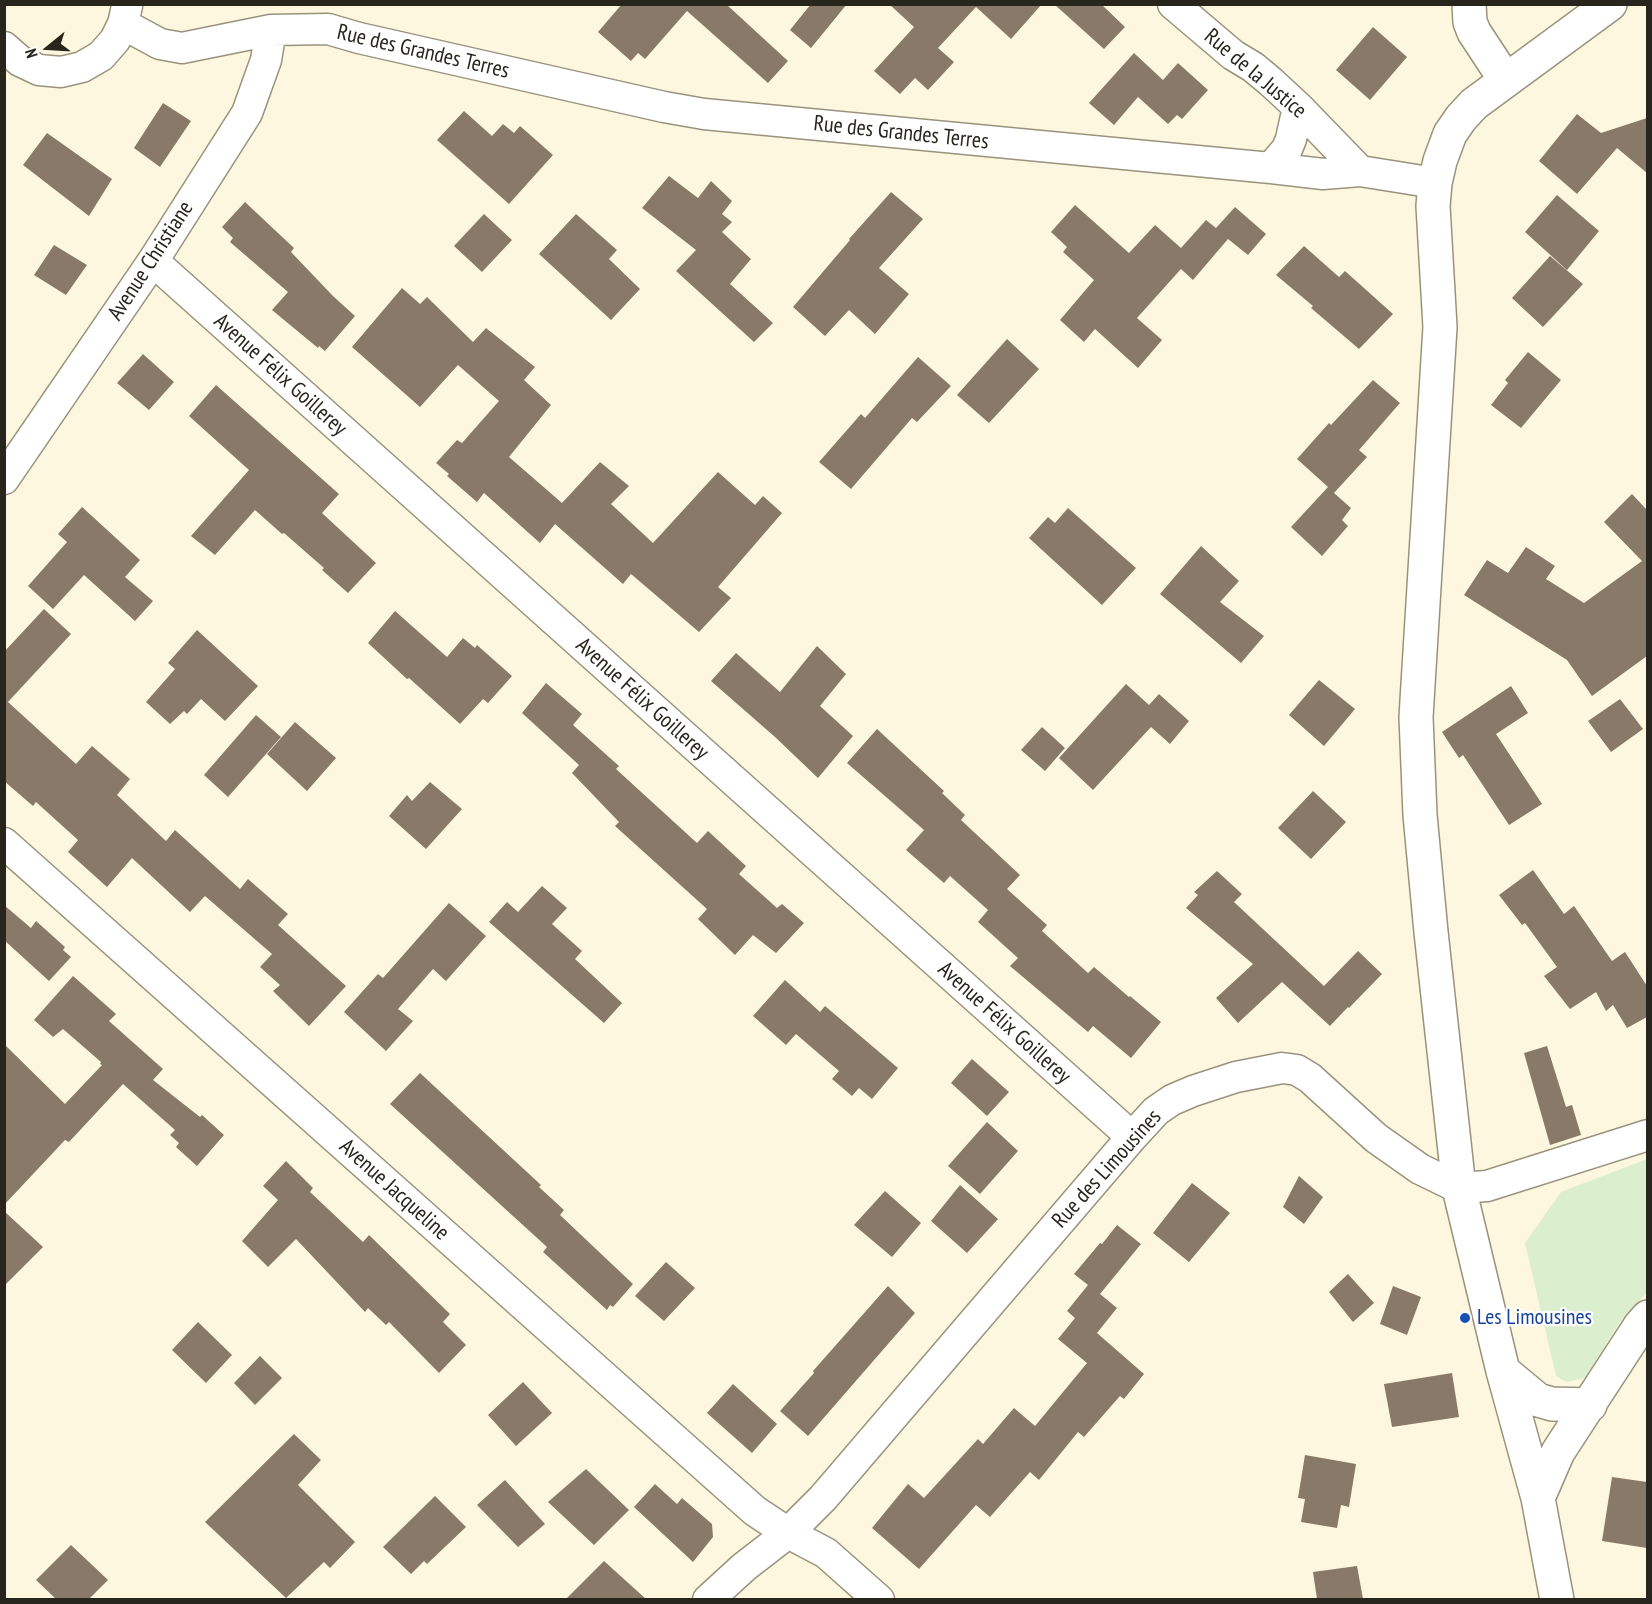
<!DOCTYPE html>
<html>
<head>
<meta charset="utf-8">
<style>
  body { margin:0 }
  #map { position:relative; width:1652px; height:1604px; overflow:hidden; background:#fdf7df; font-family:"PT Sans Narrow",sans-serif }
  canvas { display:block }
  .frame { position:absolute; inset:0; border:6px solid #27251c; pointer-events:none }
  .north { position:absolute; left:18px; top:18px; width:60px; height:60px; -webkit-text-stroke:4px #fff; paint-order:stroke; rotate:252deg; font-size:16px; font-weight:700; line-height:24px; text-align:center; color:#27251c }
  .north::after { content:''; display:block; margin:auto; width:21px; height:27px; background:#27251c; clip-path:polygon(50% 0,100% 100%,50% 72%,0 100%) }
</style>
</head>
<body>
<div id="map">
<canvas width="1652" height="1604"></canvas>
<div class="frame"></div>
<div class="north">N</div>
</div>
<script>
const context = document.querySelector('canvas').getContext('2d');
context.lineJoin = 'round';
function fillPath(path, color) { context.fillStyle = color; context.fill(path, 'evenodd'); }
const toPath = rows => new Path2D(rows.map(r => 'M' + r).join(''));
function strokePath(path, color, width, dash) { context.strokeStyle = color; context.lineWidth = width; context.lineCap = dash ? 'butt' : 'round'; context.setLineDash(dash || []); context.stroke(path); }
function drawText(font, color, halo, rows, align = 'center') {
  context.font = font + ' "PT Sans Narrow",sans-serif'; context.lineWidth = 4.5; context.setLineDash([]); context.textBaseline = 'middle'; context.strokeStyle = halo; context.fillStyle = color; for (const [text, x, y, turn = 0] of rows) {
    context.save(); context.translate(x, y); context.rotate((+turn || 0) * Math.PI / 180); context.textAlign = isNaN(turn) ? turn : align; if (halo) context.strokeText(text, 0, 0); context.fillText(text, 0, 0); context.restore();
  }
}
fillPath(toPath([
  [1647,1159,1647,1292,1620,1322,1585,1378,1566,1382,1556,1376,1525,1243,1561,1192]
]), '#dbefce');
fillPath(toPath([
  [622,4,726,4,788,61,768,83,687,11,645,59,638,53,631,61,598,32],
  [811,4,847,4,811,48,790,30],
  [889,4,1042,4,1011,39,976,7,938,48,954,62,928,90,915,78,900,94,874,71,914,27],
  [1054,4,1101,4,1125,27,1104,49],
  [1373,27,1407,57,1370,100,1336,70],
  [1134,53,1163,80,1178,63,1208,90,1182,119,1177,115,1168,124,1138,97,1114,125,1089,103],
  [163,103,191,121,160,167,134,148],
  [464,111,492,136,503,124,514,133,520,126,553,155,509,204,437,140],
  [1577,114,1601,133,1647,118,1647,173,1617,148,1577,194,1539,161],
  [47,133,112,179,89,216,23,165],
  [669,176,698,198,711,181,732,201,722,214,732,222,722,232,751,259,730,284,773,323,754,342,676,271,696,250,642,208],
  [891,192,923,219,879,268,909,294,875,334,849,310,825,336,793,307,850,240,849,239],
  [1557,195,1599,231,1567,270,1525,232],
  [245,202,294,248,291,252,333,296,355,316,325,351,319,346,318,348,272,310,288,292,230,242,233,238,222,227],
  [1075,205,1129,253,1155,225,1181,248,1206,220,1216,228,1235,207,1266,234,1248,255,1228,239,1193,280,1181,269,1137,318,1162,340,1138,368,1095,329,1084,342,1060,320,1094,280,1063,252,1067,247,1051,232],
  [484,214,512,240,482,272,454,246],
  [576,214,617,250,609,259,640,289,611,320,539,254],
  [54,245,87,265,66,295,34,275],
  [1304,246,1339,277,1345,271,1393,314,1359,349,1311,308,1313,306,1276,275],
  [1550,256,1583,284,1543,327,1512,298],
  [402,288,420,304,427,297,473,342,486,328,535,367,524,380,551,405,509,457,562,503,600,462,629,486,611,504,653,543,718,472,755,505,763,496,782,513,718,587,731,598,699,632,631,574,623,584,555,524,540,543,484,493,477,502,447,476,449,474,436,463,457,440,462,443,499,401,458,365,420,407,352,347],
  [1007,339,1039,369,989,423,957,395],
  [1528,352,1561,380,1521,428,1491,405,1508,383,1505,380],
  [143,354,174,382,149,410,117,383],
  [918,357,951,386,917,422,912,418,851,489,819,462,861,414,865,418],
  [1373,380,1400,403,1359,450,1367,457,1334,493,1351,508,1342,520,1348,526,1322,556,1291,527,1328,487,1297,459,1329,423,1331,425],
  [216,385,339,494,322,513,376,563,348,593,322,570,324,568,284,533,282,534,255,510,215,555,191,536,249,470,189,416],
  [1632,494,1647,510,1647,656,1592,696,1567,660,1464,595,1487,560,1508,573,1526,547,1555,566,1546,579,1584,603,1642,561,1604,522],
  [82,507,140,560,125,577,153,601,135,621,84,575,53,609,28,586,67,542,58,534],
  [1068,508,1136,568,1102,605,1029,538,1048,517,1055,523],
  [1201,546,1239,581,1220,602,1264,636,1241,663,1160,594],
  [44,609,71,634,8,702,76,764,92,746,130,779,117,795,166,841,175,830,240,889,248,879,288,914,278,925,346,986,309,1026,273,991,280,985,260,967,272,954,205,896,190,912,132,858,107,887,68,852,78,840,36,802,33,806,4,781,4,652],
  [395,611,447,657,463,638,475,648,477,645,512,676,488,703,483,699,460,724,409,678,407,679,368,643],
  [197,630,258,686,225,721,201,699,187,714,184,711,170,724,146,702,175,669,168,663],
  [817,646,846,674,820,706,853,736,818,778,775,737,711,681,736,653,780,692],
  [1319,680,1355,709,1324,746,1289,715],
  [546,683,582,714,573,725,619,766,616,769,697,843,708,831,746,866,739,874,777,908,782,904,804,923,776,953,753,935,735,955,698,919,707,909,615,826,619,822,572,773,579,765,522,713],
  [1126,684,1149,705,1159,694,1189,721,1170,744,1151,727,1093,790,1059,758],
  [1511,686,1528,713,1496,734,1542,804,1509,825,1463,755,1459,758,1442,732],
  [1620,699,1643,729,1611,752,1588,721],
  [256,715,281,737,228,797,204,775],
  [295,722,336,758,307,791,267,754],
  [1042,727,1065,748,1045,771,1021,750],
  [877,729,944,791,942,793,965,815,961,820,1020,875,1007,889,1047,925,1042,931,1088,973,1094,967,1129,997,1130,996,1161,1022,1131,1058,1093,1026,1088,1032,1010,966,1018,958,978,922,988,910,950,876,944,883,906,850,924,830,847,763],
  [430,782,462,809,426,849,389,816,407,795,412,801],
  [1313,791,1346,822,1311,859,1278,828],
  [1533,870,1564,914,1574,906,1612,961,1625,952,1647,986,1647,1017,1627,1028,1613,1005,1606,1011,1596,992,1570,1009,1544,976,1557,967,1525,923,1522,925,1499,895],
  [1217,871,1242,894,1234,902,1324,986,1358,951,1382,974,1349,1008,1348,1007,1330,1026,1282,982,1238,1023,1216,998,1253,964,1186,908,1198,895,1194,892],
  [542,886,567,908,552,924,582,951,575,959,622,1003,604,1023,489,922,507,902,518,912],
  [449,903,486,936,446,981,433,969,398,1009,413,1021,386,1051,344,1012,378,974,383,978],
  [4,905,31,928,36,921,65,947,63,950,71,957,49,981,4,940],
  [73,976,116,1014,109,1021,163,1069,153,1080,200,1117,202,1115,224,1135,197,1166,176,1147,179,1143,170,1135,175,1130,123,1084,69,1142,65,1140,4,1205,4,1044,65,1104,102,1065,100,1064,101,1062,63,1029,53,1037,34,1020],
  [785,980,820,1012,825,1006,898,1068,872,1099,859,1088,852,1096,832,1079,839,1071,796,1034,786,1045,753,1016],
  [1547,1046,1566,1107,1572,1105,1581,1135,1550,1145,1524,1053],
  [972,1059,1009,1092,987,1116,951,1083],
  [420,1073,541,1185,539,1187,564,1210,560,1215,633,1284,613,1307,610,1305,607,1310,543,1252,547,1247,390,1104],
  [987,1122,1018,1151,980,1194,948,1166],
  [286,1161,313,1188,310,1192,363,1242,369,1235,450,1314,443,1322,466,1345,439,1373,389,1322,386,1325,368,1308,365,1312,296,1239,268,1267,242,1241,278,1200,263,1186],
  [1299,1176,1323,1197,1304,1224,1283,1207],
  [1192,1183,1230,1213,1189,1262,1153,1233],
  [960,1185,998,1219,967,1253,931,1221],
  [885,1191,921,1223,892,1257,854,1225],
  [4,1211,43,1247,4,1286],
  [1117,1225,1141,1244,1100,1294,1117,1308,1097,1333,1144,1374,1124,1399,1120,1396,1084,1437,1078,1432,1039,1480,1030,1472,990,1517,976,1505,919,1569,872,1528,908,1484,924,1498,978,1439,983,1444,1014,1408,1035,1426,1087,1363,1058,1339,1075,1318,1067,1311,1088,1285,1074,1274,1100,1243,1102,1244],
  [666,1262,695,1288,664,1321,635,1296],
  [1348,1274,1374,1303,1353,1322,1329,1292],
  [888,1286,915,1313,808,1436,780,1411,814,1373,813,1371],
  [1393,1286,1421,1297,1407,1335,1380,1324],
  [198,1322,232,1355,206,1383,172,1350],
  [260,1356,282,1378,255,1405,234,1383],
  [1452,1373,1459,1417,1392,1427,1384,1384],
  [523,1382,552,1413,516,1446,488,1415],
  [733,1384,777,1424,752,1453,707,1413],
  [294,1434,321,1460,298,1485,355,1542,330,1568,324,1562,286,1598,205,1522],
  [1305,1455,1356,1464,1349,1507,1341,1505,1337,1528,1301,1522,1305,1499,1298,1498],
  [586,1469,629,1510,594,1545,548,1502],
  [1612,1477,1647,1482,1647,1548,1602,1541],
  [505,1480,545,1524,518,1547,477,1505],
  [655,1484,677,1504,682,1498,712,1524,713,1537,693,1562,634,1507],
  [435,1496,466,1527,427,1564,424,1561,411,1574,383,1547],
  [71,1545,108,1580,89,1599,56,1599,36,1580],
  [604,1561,646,1599,566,1599],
  [1357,1566,1363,1599,1317,1599,1313,1572]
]), '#897968');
const minor = toPath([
  [1173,4,1233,55,1253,67,1271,82,1298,107,1360,171],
  [123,24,160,44,182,48,271,30,328,29,359,38,664,107,704,114,1271,168,1323,174,1360,171,1435,183],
  [4,47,20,61,39,70,61,72,82,67,101,56,115,40,123,24,127,6],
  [1271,168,1287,149,1291,139,1298,107],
  [153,261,1132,1137],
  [4,479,153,261,247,113,266,60,271,30],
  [4,843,755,1511,788,1533,826,1553,879,1600],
  [708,1600,744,1567,788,1533,823,1498,1132,1137,1156,1111,1172,1100,1193,1091,1236,1077,1282,1068,1297,1070,1310,1078,1376,1138,1420,1169,1459,1188,1487,1186,1648,1135]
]);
const secondary = toPath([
  [1469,4,1470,22,1474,32,1497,67,1508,79],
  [1503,1371,1538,1400,1552,1404,1590,1405],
  [1538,1498,1558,1452,1640,1326,1648,1317],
  [1557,1600,1538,1498,1503,1371,1459,1188,1431,932,1420,815,1416,717,1440,327,1433,206,1435,183,1440,161,1450,134,1461,118,1474,104,1610,4]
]);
strokePath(minor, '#99937d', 33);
strokePath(secondary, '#99937d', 36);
strokePath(minor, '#fff', 30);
strokePath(secondary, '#fff', 33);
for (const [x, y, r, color] of [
  [1465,1318,6,"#1a4fb4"]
]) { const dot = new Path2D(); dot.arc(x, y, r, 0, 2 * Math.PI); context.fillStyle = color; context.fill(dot); strokePath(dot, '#fff', 2); }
drawText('22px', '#27251c', '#fff', [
  ["Rue des Grandes Terres",423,52,13],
  ["Rue de la Justice",1255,74,40],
  ["Rue des Grandes Terres",901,133,6],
  ["Avenue Christiane",151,261,-57],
  ["Avenue Félix Goillerey",280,375,42],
  ["Avenue Félix Goillerey",642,699,42],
  ["Avenue Félix Goillerey",1004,1023,42],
  ["Rue des Limousines",1107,1169,-48],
  ["Avenue Jacqueline",394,1190,42]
]);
drawText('22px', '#164399', '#fff', [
  ["Les Limousines",1477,1318]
], 'left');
</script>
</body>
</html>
